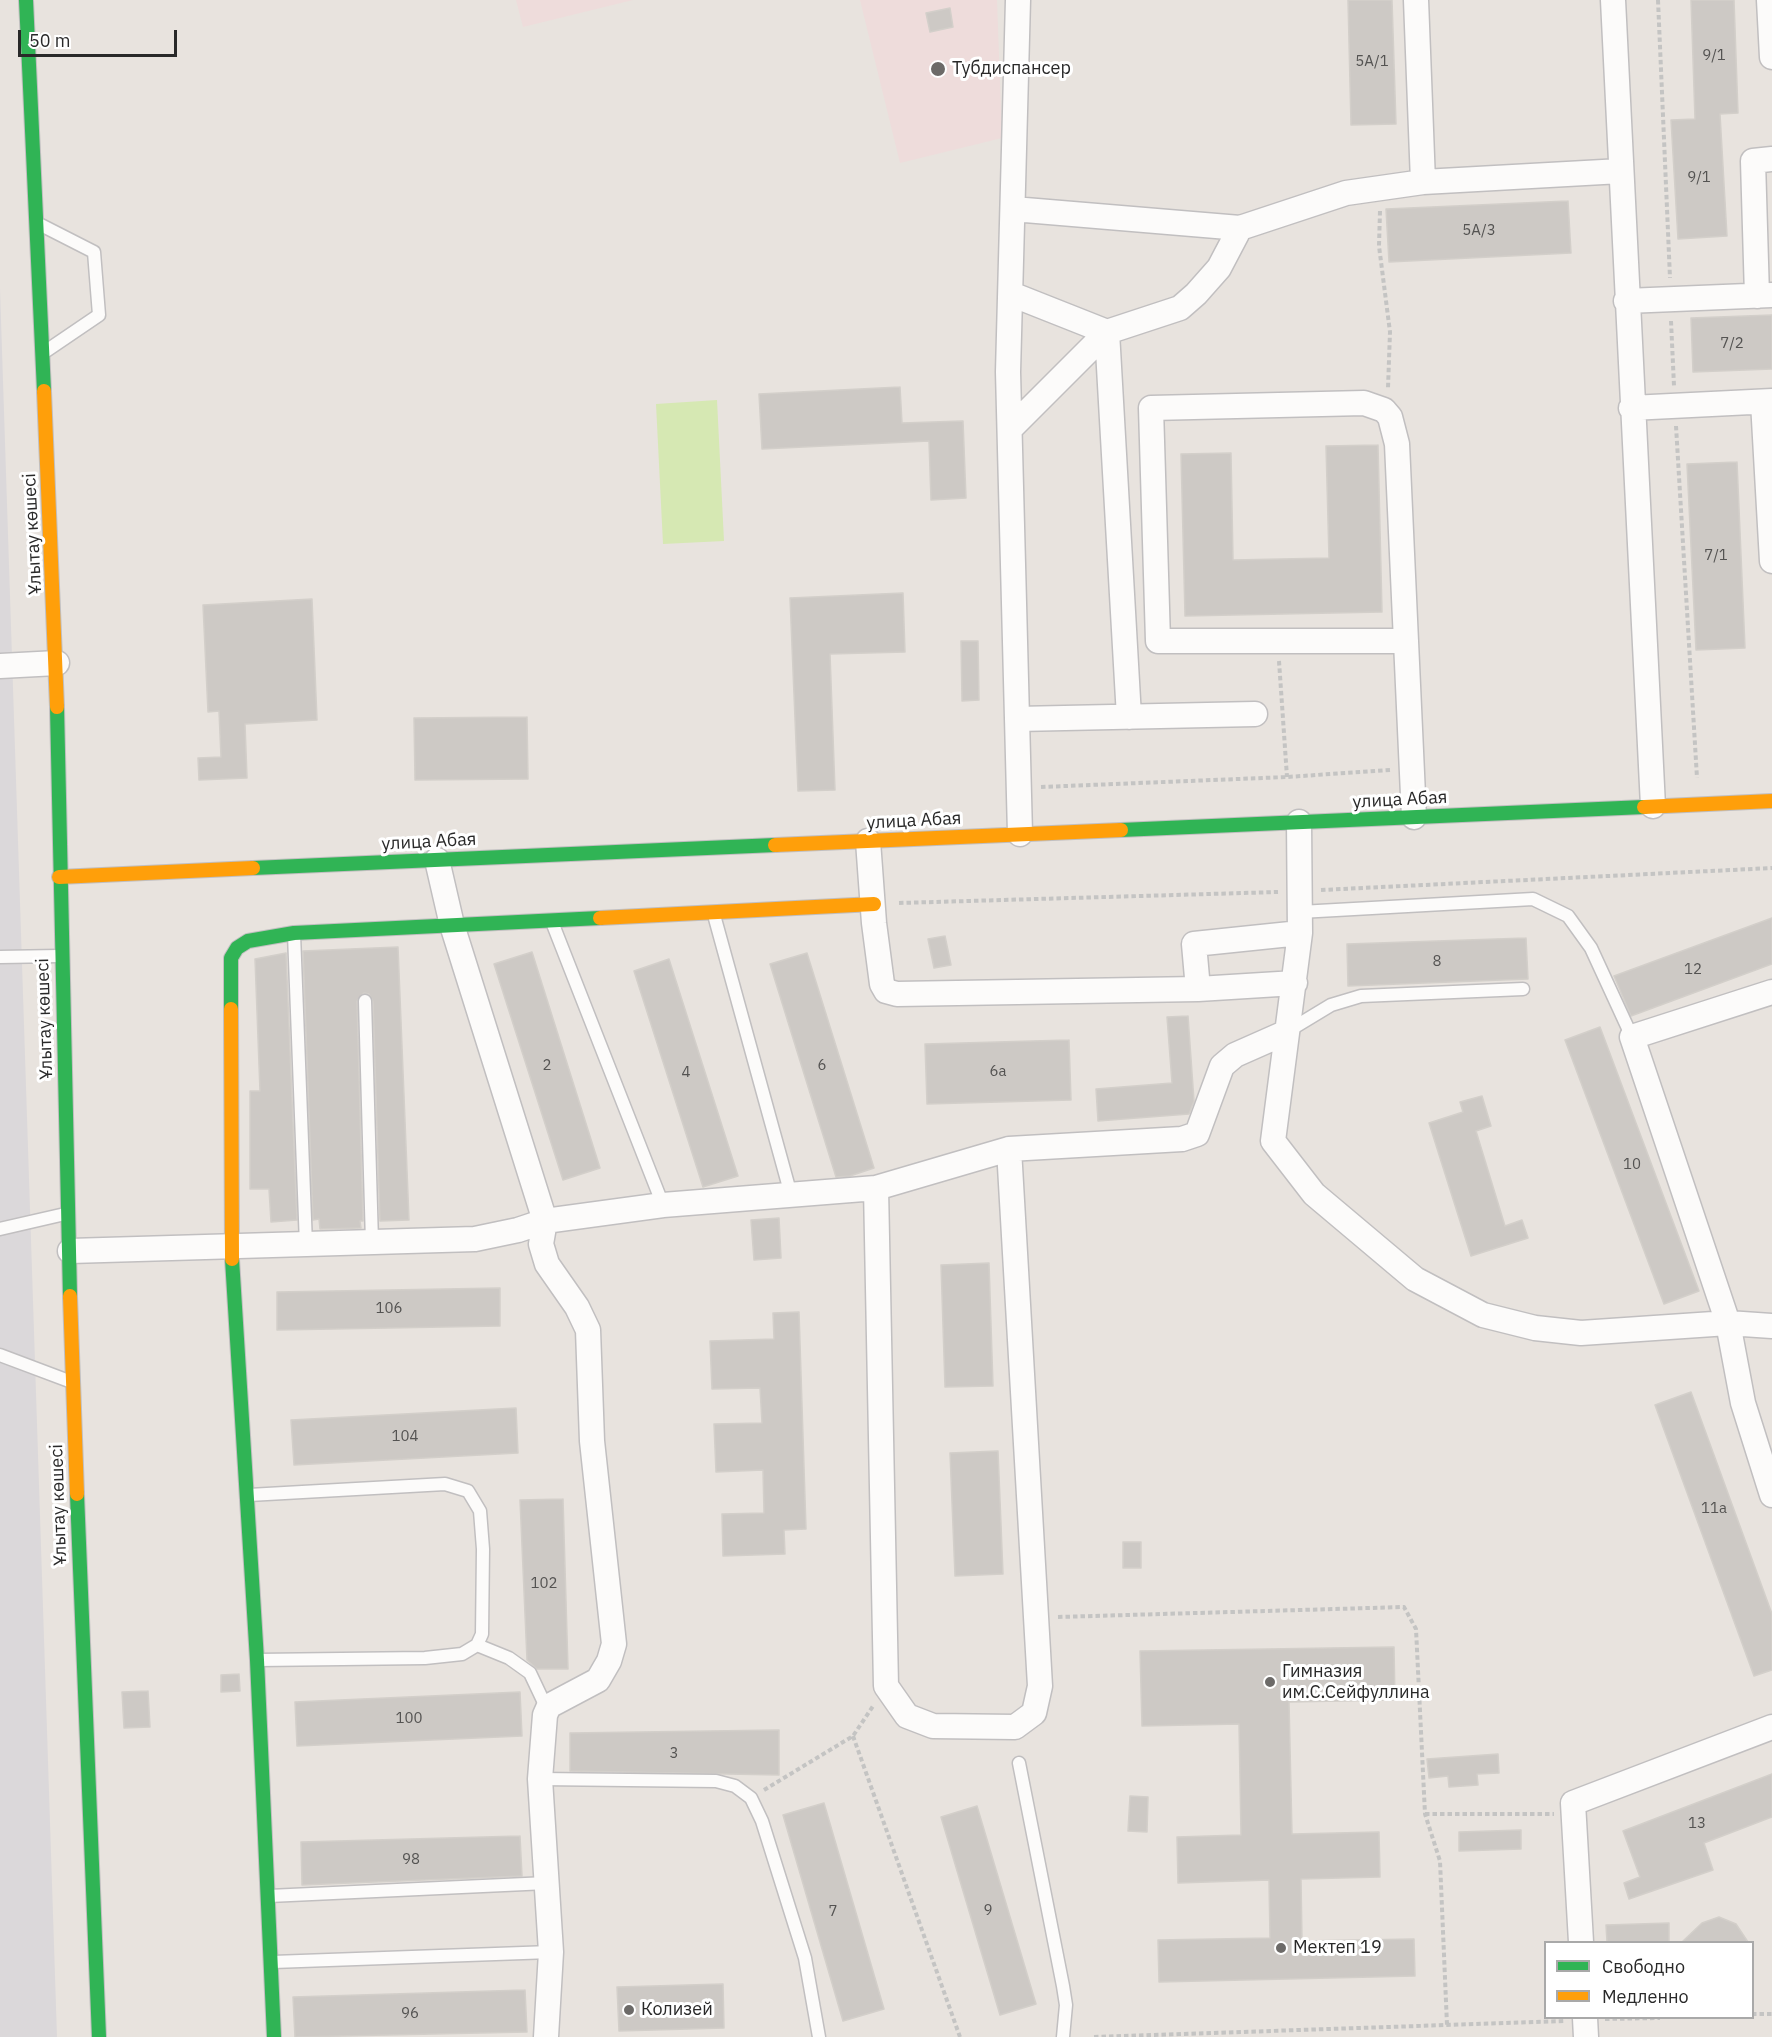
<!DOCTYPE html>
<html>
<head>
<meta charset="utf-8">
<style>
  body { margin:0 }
  #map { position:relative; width:1772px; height:2037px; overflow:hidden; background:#e8e3de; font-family:"IBM Plex Sans",sans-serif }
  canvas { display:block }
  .legend { position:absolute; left:1544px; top:1941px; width:210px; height:78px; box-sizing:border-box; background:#fff; border:2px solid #a9a9a9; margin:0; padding:8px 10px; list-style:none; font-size:18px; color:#292929 }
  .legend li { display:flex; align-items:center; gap:12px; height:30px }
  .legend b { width:30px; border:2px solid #a9a9a9 }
  .scale { position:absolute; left:18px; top:30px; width:159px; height:27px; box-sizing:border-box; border:3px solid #292929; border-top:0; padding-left:8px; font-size:18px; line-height:21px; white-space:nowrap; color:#292929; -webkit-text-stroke:4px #fff; paint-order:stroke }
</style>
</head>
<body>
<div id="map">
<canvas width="1772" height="2037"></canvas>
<ul class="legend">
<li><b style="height:8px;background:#30b455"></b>Свободно</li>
<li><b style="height:8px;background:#ff9f0a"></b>Медленно</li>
</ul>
<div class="scale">50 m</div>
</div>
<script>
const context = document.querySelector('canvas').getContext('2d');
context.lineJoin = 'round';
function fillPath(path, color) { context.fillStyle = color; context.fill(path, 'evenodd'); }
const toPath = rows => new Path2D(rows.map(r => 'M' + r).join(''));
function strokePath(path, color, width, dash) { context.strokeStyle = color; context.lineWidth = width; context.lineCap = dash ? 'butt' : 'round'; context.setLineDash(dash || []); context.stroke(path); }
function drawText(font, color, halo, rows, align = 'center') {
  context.font = font + ' "IBM Plex Sans",sans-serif'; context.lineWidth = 6; context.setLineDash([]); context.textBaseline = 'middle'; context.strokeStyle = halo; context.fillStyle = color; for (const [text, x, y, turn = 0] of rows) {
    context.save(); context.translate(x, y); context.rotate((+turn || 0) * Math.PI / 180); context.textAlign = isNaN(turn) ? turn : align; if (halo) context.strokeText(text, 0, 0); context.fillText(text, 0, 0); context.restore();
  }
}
fillPath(toPath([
  [0,289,57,2037,0,2037]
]), '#dbd8da');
fillPath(toPath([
  [516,0,633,0,523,27],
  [860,0,997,0,1002,138,900,163]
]), '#eedcdb');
fillPath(toPath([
  [717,400,724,541,663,544,656,404]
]), '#d6e8b3');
const building = toPath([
  [1348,0,1392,0,1396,124,1351,125,1348,0],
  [1691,0,1734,0,1738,113,1720,114,1727,236,1678,239,1671,120,1695,119,1691,0],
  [950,8,953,27,930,32,926,13,950,8],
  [1568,201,1571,253,1389,262,1386,209,1568,201],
  [1772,315,1772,369,1693,372,1691,318,1772,315],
  [900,387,902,423,963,421,966,498,931,500,929,441,762,449,759,394,900,387],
  [1378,445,1382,612,1185,616,1181,454,1231,453,1233,560,1329,558,1326,446,1378,445],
  [1737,462,1745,648,1696,650,1687,464,1737,462],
  [903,593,905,652,830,654,835,790,798,791,790,598,903,593],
  [312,599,317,720,245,724,247,778,199,780,198,758,221,757,219,711,208,712,203,605,312,599],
  [961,641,978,641,979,700,962,701,961,641],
  [527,717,528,779,415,780,414,718,527,717],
  [1772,918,1772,964,1631,1016,1614,976,1772,918],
  [945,936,951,965,934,968,928,939,945,936],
  [1526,938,1528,979,1348,986,1347,944,1526,938],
  [398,947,409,1220,380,1221,373,1001,369,994,364,993,357,1001,363,1221,360,1221,361,1228,320,1229,319,1219,313,1220,303,951,398,947],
  [532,952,600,1168,563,1180,494,964,532,952],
  [286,953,297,1220,271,1222,269,1189,250,1189,250,1091,260,1091,255,959,286,953],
  [807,953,874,1168,850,1176,836,1177,770,964,807,953],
  [669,959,738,1176,703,1187,634,971,669,959],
  [1188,1016,1194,1101,1189,1114,1098,1121,1096,1089,1172,1083,1167,1017,1188,1016],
  [1600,1027,1699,1291,1664,1304,1565,1040,1600,1027],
  [1069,1040,1071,1100,927,1104,925,1044,1069,1040],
  [1482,1096,1491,1126,1476,1131,1505,1226,1522,1220,1528,1238,1471,1256,1429,1123,1463,1112,1460,1102,1482,1096],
  [779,1218,781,1258,754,1260,751,1220,779,1218],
  [989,1263,993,1386,945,1387,941,1265,989,1263],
  [500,1288,500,1326,277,1330,277,1292,500,1288],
  [799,1312,806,1529,784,1530,785,1554,723,1556,722,1514,764,1513,763,1470,716,1472,714,1424,762,1423,760,1388,712,1389,710,1341,774,1339,773,1313,799,1312],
  [1691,1392,1772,1614,1772,1670,1754,1676,1655,1405,1691,1392],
  [516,1408,518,1453,294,1465,291,1420,516,1408],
  [998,1451,1003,1574,955,1576,950,1453,998,1451],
  [563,1499,568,1669,537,1669,527,1660,520,1500,563,1499],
  [1123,1542,1141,1542,1141,1568,1123,1568,1123,1542],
  [1394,1647,1395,1700,1289,1702,1292,1834,1379,1832,1380,1877,1301,1879,1302,1941,1414,1939,1415,1976,1159,1982,1158,1940,1270,1938,1269,1880,1178,1883,1177,1837,1241,1835,1239,1724,1142,1726,1140,1651,1394,1647],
  [239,1674,240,1691,221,1692,221,1675,239,1674],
  [148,1691,150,1727,124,1728,122,1692,148,1691],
  [520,1692,522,1736,297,1746,295,1702,520,1692],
  [779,1730,779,1775,570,1771,570,1733,779,1730],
  [1498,1754,1499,1773,1477,1774,1478,1785,1449,1787,1448,1776,1429,1778,1427,1759,1498,1754],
  [1772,1774,1772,1817,1704,1843,1713,1870,1629,1899,1624,1883,1640,1877,1623,1831,1772,1774],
  [1130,1796,1148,1797,1147,1832,1128,1831,1130,1796],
  [824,1803,884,2009,843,2021,783,1815,824,1803],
  [977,1806,1036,2004,1000,2015,941,1817,977,1806],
  [1521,1830,1521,1849,1459,1851,1459,1832,1521,1830],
  [520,1836,522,1876,302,1885,301,1842,520,1836],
  [1719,1917,1736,1924,1748,1942,1682,1942,1702,1923,1719,1917],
  [1669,1923,1669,1942,1607,1942,1606,1925,1669,1923],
  [723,1984,724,2028,619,2031,617,1987,723,1984],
  [525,1990,527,2032,295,2037,293,1997,525,1990]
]);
fillPath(building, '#cdc9c5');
strokePath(building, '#d3cfca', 1.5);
const lane = toPath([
  [41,225,94,252,99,315,46,351],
  [1300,912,1533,899,1568,916,1591,948,1632,1037],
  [714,915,791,1195],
  [552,922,663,1205],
  [294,934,306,1245],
  [0,957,59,956],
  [365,1001,372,1242],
  [1288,1031,1331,1005,1361,996,1523,989],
  [0,1229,65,1214],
  [0,1355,69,1381],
  [249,1495,445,1484,468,1491,480,1511,483,1549,482,1634,477,1645,462,1654,425,1658,258,1660],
  [477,1645,509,1658,530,1673,547,1709],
  [1019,1763,1063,1986,1066,2005,1063,2037],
  [540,1779,716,1781,735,1786,751,1798,762,1821,805,1958,819,2037],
  [269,1896,547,1883],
  [273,1962,551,1952]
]);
const street = toPath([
  [1018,0,1008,372,1020,834],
  [1416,0,1423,182],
  [1613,0,1653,806],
  [1769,0,1772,57],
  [1013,209,1240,228,1346,193,1423,182,1621,171],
  [1011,294,1107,332],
  [1757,296,1753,161,1772,159],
  [1626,301,1772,295],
  [1107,332,1129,717],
  [1763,402,1772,561],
  [1631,408,1772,401],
  [1010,429,1107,332,1180,308,1196,294,1219,268,1240,228],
  [1406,641,1158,641,1151,408,1364,403,1384,410,1390,417,1397,444,1414,817],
  [0,666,57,663],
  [1017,719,1255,714],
  [1299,822,1300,933,1273,1141,1314,1194,1415,1279,1483,1315,1535,1328,1581,1333,1728,1323,1772,1326],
  [868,841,874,923,882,984,886,991,897,994,1198,989,1194,944,1300,933],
  [1198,989,1295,983],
  [1772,992,1632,1037,1728,1323,1743,1403,1772,1495],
  [1009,1149,1040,1686,1034,1713,1015,1727,933,1726,907,1716,886,1686,876,1188,1009,1149,1182,1139,1197,1134,1222,1066,1235,1055,1287,1032],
  [70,1251,475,1239,518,1230,545,1221,452,925,437,860],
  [1581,1942,1573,1803,1772,1727],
  [1585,2018,1586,2037],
  [546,2037,551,1952,540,1779,545,1715,549,1706,598,1680,609,1661,614,1644,592,1441,588,1330,577,1307,547,1264,541,1244,545,1221,663,1205,876,1188]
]);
const fast = toPath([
  [26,0,44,391],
  [57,707,70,1296],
  [1121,830,1644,807],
  [253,868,775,845],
  [231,1009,231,958,237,948,248,941,294,933,600,918],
  [232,1259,257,1660,274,2037],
  [77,1494,99,2037]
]);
const slow = toPath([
  [44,391,57,707],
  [1644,807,1772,801],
  [775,845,1121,830],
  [59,877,253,868],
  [600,918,874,904],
  [231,1009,232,1259],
  [70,1296,77,1494]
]);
strokePath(lane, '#c1bfc0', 15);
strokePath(street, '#c1bfc0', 27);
strokePath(fast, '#c1bfc0', 16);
strokePath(slow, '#c1bfc0', 16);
strokePath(toPath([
  [1658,0,1670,278],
  [1380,211,1379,246,1390,332,1388,388],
  [1671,321,1674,386],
  [1676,426,1697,778],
  [1279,661,1287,777],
  [1041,787,1287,777,1390,770],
  [1321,890,1772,868],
  [899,903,1278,892],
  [1058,1617,1404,1607,1416,1629,1425,1814,1440,1861,1447,2025],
  [853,1736,960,2037],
  [764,1790,853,1736,873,1706],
  [1425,1814,1554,1814],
  [1752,2014,1772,2014],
  [1605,2019,1660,2018],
  [1094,2037,1564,2021]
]), '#c4c4c3', 4, [4.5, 3]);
strokePath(lane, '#fcfbfa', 12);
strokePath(street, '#fcfbfa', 24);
strokePath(fast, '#30b455', 14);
strokePath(slow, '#ff9f0a', 14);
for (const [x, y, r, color] of [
  [938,69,8,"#6c6a68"],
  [1270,1682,6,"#6c6a68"],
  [1281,1948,6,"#6c6a68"],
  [629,2010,6,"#6c6a68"]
]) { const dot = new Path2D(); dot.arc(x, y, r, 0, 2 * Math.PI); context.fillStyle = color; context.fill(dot); strokePath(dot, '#fff', 2); }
drawText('15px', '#545352', null, [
  ["9/1",1714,56],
  ["5А/1",1372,62],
  ["9/1",1699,178],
  ["5А/3",1479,231],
  ["7/2",1732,344],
  ["7/1",1716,556],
  ["8",1437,962],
  ["12",1693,970],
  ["2",547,1066],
  ["6",822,1066],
  ["6а",998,1072],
  ["4",686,1073],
  ["10",1632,1165],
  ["106",389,1309],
  ["104",405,1437],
  ["11а",1714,1509],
  ["102",544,1584],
  ["100",409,1719],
  ["3",674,1754],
  ["13",1697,1824],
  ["98",411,1860],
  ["9",988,1911],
  ["7",833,1912],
  ["96",410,2014]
]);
drawText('18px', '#292929', '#fff', [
  ["Тубдиспансер",952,69],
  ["Гимназия",1282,1672],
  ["им.С.Сейфуллина",1282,1693],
  ["Мектеп 19",1293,1948],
  ["Колизей",641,2010]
], 'left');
drawText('18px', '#292929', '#fff', [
  ["Ұлытау көшесі",33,534,-93],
  ["улица Абая",1400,800,-3],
  ["улица Абая",914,821,-3],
  ["улица Абая",429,842,-3],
  ["Ұлытау көшесі",45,1019,-92],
  ["Ұлытау көшесі",59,1505,-92]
]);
</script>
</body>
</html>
